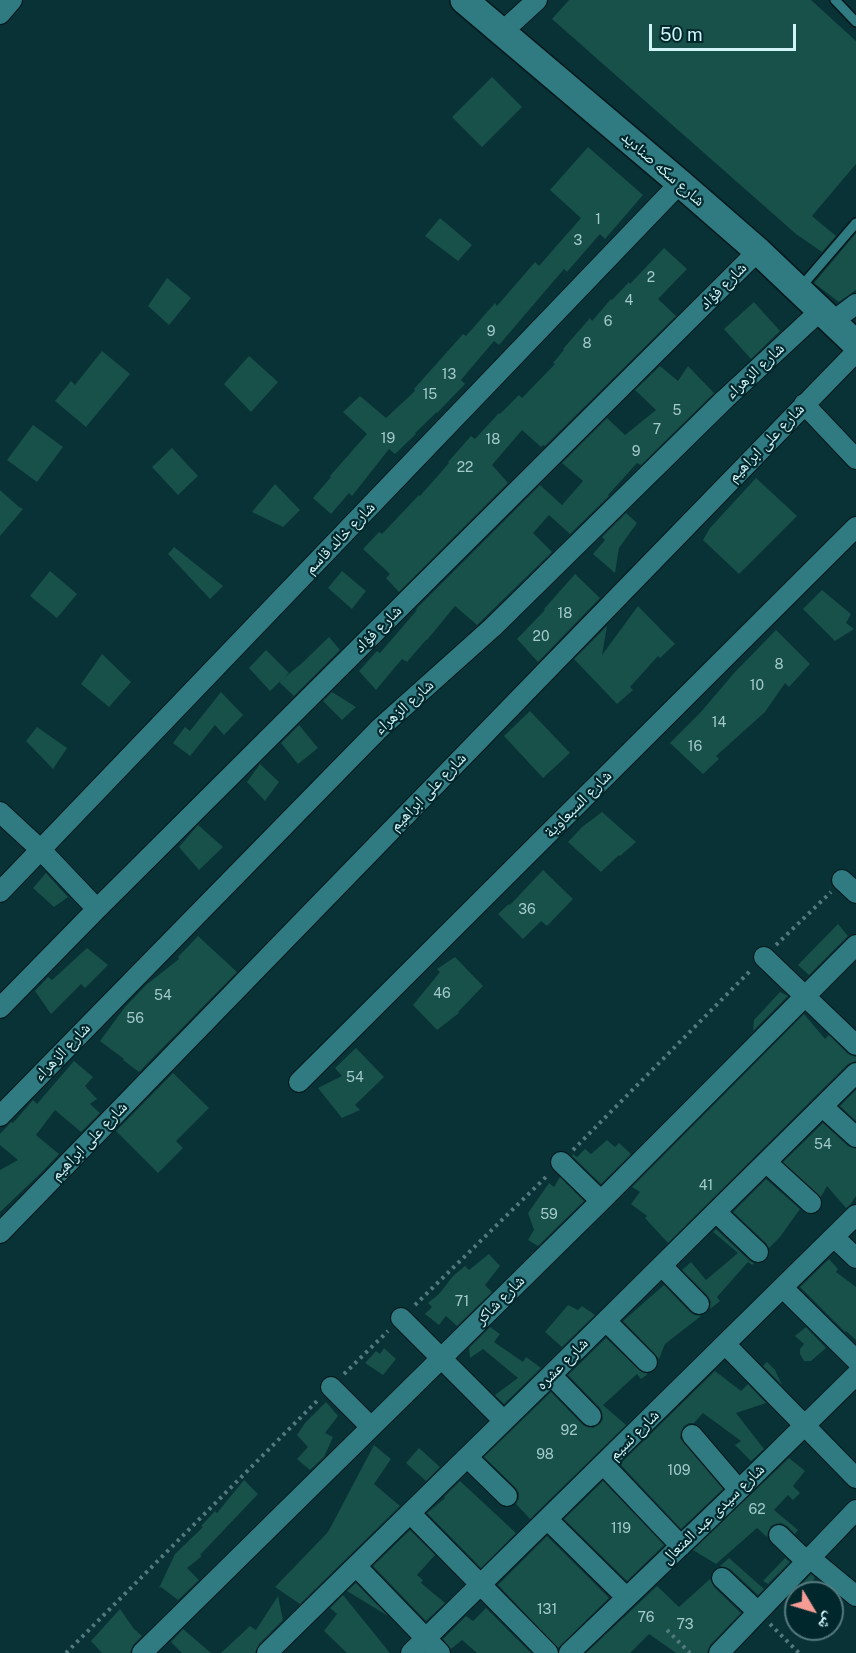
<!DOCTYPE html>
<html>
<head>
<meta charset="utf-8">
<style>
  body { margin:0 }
  #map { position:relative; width:856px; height:1653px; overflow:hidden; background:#093236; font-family:"Public Sans","Noto Naskh Arabic",sans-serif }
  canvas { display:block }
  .north { position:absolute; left:784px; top:1581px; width:60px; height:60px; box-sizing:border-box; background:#00282c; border:2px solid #547a7e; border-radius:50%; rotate:128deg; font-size:16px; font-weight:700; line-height:24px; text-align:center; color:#d1f4f8 }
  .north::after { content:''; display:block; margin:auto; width:21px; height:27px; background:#f59c94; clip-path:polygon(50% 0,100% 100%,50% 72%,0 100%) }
  .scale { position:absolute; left:649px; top:24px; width:147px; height:27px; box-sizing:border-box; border:3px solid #d1f4f8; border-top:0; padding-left:8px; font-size:18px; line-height:21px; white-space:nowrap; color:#d1f4f8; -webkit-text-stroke:4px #00282c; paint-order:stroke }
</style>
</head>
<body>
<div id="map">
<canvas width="856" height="1653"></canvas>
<div class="north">ش</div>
<div class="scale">50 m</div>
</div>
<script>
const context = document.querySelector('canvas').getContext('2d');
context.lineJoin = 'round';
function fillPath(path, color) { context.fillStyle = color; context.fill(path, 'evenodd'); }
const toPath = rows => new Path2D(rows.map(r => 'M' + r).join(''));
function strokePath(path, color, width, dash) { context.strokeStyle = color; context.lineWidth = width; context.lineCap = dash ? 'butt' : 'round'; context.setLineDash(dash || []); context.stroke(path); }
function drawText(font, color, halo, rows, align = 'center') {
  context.font = font + ' "Public Sans","Noto Naskh Arabic",sans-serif'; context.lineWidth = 4.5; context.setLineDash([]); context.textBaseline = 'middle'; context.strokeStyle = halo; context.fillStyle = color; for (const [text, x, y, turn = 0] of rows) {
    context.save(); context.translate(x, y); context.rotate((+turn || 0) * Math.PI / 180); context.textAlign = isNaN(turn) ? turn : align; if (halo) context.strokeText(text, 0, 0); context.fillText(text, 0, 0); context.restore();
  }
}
fillPath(toPath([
  [569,0,811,0,856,41,856,164,812,216,836,236,822,252,796,234,552,19],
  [492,77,522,107,482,147,452,117],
  [588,147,643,195,605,239,600,234,567,272,564,269,499,345,494,341,461,380,465,384,437,413,437,412,415,433,416,434,395,454,389,449,352,496,349,493,331,514,313,498,331,477,330,476,367,434,343,412,360,396,386,418,415,391,414,389,463,334,466,336,495,303,497,306,535,262,539,266,581,218,550,190],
  [440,218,472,245,458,261,425,236],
  [856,233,856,290,839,302,814,283],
  [664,248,687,269,658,299,676,316,545,446,543,445,541,447,522,430,492,465,508,483,399,592,386,578,390,574,363,549,379,532,382,534,419,495,420,496,449,463,448,462,471,436,475,439,499,413,500,414,519,395,522,398,555,364,553,363,564,350,563,349,590,318,592,321,611,299,612,300,629,282,630,284],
  [167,278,191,298,169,325,148,306],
  [754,302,780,331,751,359,724,329],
  [102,351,130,374,86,427,55,401,71,381,75,385],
  [249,356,278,382,251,412,224,384],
  [660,366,678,381,688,366,714,393,641,465,637,463,608,495,609,496,570,534,549,515,533,533,552,552,477,625,455,606,427,640,426,640,407,662,402,659,376,690,359,671,377,651,380,653,417,610,416,609,540,485,562,505,583,481,562,463,607,418,625,435,656,410,635,390],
  [33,425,63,447,37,482,7,460],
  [172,448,198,476,178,495,152,467],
  [756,478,797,516,739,574,703,540,710,528],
  [275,484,300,510,283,527,252,512],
  [0,490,19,507,23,509,0,536],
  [626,513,637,523,619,548,615,573,593,554,605,540,602,537],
  [174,547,223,586,210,599,168,554],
  [50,571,77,594,57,618,30,596],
  [342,571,366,591,352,609,328,588],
  [575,574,600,598,538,662,517,639,545,610,544,609],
  [822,590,851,614,846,623,854,629,835,641,803,609],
  [638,606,675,644,660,658,658,656,630,687,633,690,617,704,574,659,607,626,602,655],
  [776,630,810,664,789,687,785,683,765,712,716,756,719,759,703,774,670,743,700,713,735,672],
  [329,637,340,650,294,696,279,682,301,664],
  [266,650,289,673,270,691,249,668],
  [102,654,131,682,109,707,81,684],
  [221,692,243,715,224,735,215,725,190,756,173,743,185,727,190,731],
  [332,692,356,707,342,720,323,701],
  [530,711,570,753,543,778,504,736],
  [299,725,318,748,298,764,281,743],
  [37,727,67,748,53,769,26,741],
  [260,764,279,782,265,801,247,782],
  [602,812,636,842,620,856,619,855,601,872,568,842,582,827],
  [198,825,223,847,199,870,179,847],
  [543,870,573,899,547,926,541,921,523,939,498,914,509,904,510,905],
  [46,873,68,897,54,907,33,888],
  [838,924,848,936,809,975,798,965],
  [198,936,237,972,139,1072,123,1060,124,1059,100,1041,125,1007,146,985,179,959,178,957],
  [87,948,108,965,85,988,81,984,51,1014,35,991,48,977,52,980],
  [455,957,483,986,458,1012,459,1013,437,1030,413,1005,440,972,437,969],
  [780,992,788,996,753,1031,754,1020],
  [804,1014,825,1039,829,1035,848,1054,856,1057,856,1061,848,1064,668,1243,645,1218,647,1216,631,1204,640,1192,632,1187],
  [356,1048,384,1077,355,1105,360,1110,342,1118,318,1088,342,1076,335,1068],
  [74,1061,93,1077,85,1086,97,1099,90,1104,100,1113,81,1132,55,1110,36,1135,59,1154,43,1171,0,1212,0,1170,18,1160,0,1145,0,1134,11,1122,13,1123,33,1100,37,1104],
  [173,1073,209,1108,176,1141,183,1148,158,1173,116,1131],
  [856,1090,856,1121,840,1106],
  [823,1123,848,1146,856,1149,856,1196,850,1205,846,1208,827,1186,821,1197,783,1162],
  [607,1140,615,1147,619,1143,631,1154,601,1184,572,1156,573,1154,577,1157,585,1149,591,1154],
  [560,1177,584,1201,538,1246,528,1240,534,1230,528,1213,549,1183,554,1187],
  [766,1179,800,1209,780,1237,769,1248,766,1243,733,1212],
  [716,1229,750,1261,754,1263,752,1265,748,1262,717,1297,720,1301,710,1309,711,1302,708,1296,682,1270,691,1262,706,1280,738,1253,713,1232],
  [489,1254,500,1266,485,1285,492,1292,457,1326,446,1316,439,1325,425,1314,432,1307,428,1303,439,1294,453,1276,465,1266,469,1270],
  [829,1259,838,1269,836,1272,856,1287,856,1340,846,1331,845,1332,800,1287],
  [664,1285,690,1312,695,1315,701,1316,665,1344,659,1359,655,1354,623,1321],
  [568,1305,578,1310,582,1306,595,1315,562,1347,545,1332],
  [490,1327,500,1334,494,1342,523,1362,526,1357,541,1368,504,1404,495,1395,518,1378,483,1349,470,1358,469,1348],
  [806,1327,826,1348,811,1361,804,1361,800,1354,800,1349,804,1344,795,1336],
  [606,1338,639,1370,648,1374,641,1379,637,1374,603,1405,626,1425,530,1519,516,1504,519,1498,519,1493,516,1488,484,1457,551,1392,583,1425,587,1427,593,1428,600,1424,603,1419,602,1412,600,1408,568,1375],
  [384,1348,396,1359,383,1375,365,1363,376,1351,380,1354],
  [767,1362,775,1370,782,1385,763,1366],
  [715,1371,741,1391,748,1384,766,1403,736,1413,764,1449,751,1461,735,1445,741,1441,703,1413,694,1423,689,1423,684,1426,681,1432,680,1438,683,1442,723,1489,681,1529,620,1464],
  [326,1402,338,1416,325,1433,333,1437,324,1457,310,1470,297,1459,308,1447,297,1435,305,1423],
  [374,1445,391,1459,374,1484,400,1506,300,1604,275,1587,328,1532],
  [419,1448,440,1467,426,1481,406,1463],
  [789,1458,805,1471,793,1486,800,1493,793,1500,788,1495,774,1510,798,1530,795,1534,787,1526,781,1523,775,1524,771,1526,768,1532,767,1537,757,1528,716,1564,693,1550],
  [244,1480,258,1494,200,1555,202,1556,187,1568,199,1580,178,1600,161,1587,159,1588,175,1554,203,1527,201,1526,215,1511,217,1513],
  [460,1481,516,1533,481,1568,427,1513,445,1498,444,1497],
  [603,1481,664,1545,627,1581,564,1519],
  [410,1530,435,1555,417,1575,423,1580,421,1583,445,1603,426,1621,373,1566],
  [547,1536,609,1598,558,1648,498,1585],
  [729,1558,764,1589,758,1595,730,1569,725,1567,720,1566],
  [785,1558,790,1562,768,1584,763,1581],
  [811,1574,815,1578,805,1593,796,1593,796,1604,788,1599],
  [710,1579,714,1587,741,1613,710,1645,707,1653,676,1653,649,1634,630,1653,586,1653,657,1586,679,1607],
  [356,1583,388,1616,347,1591],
  [343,1595,390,1653,347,1653,324,1631,337,1614,330,1608],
  [278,1596,283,1620,259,1644,255,1653,221,1653,250,1626,256,1630],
  [486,1608,531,1653,477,1653,462,1640,451,1649,443,1639,466,1616,473,1621],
  [120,1609,134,1629,142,1636,133,1645,130,1653,102,1653,91,1641],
  [183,1629,211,1653,182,1653,171,1642]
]), '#18504a');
const lane = toPath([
  [835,0,856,22],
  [800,288,856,223]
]);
const street = toPath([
  [0,14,12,0],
  [502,32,537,0],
  [832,322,856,304],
  [804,404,856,459],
  [0,812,41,850,97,909],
  [842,880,856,893],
  [0,892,680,183],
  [764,957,856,1045],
  [0,1008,97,909,758,251],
  [299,1082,856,527],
  [823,1107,856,1137],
  [0,1116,379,729,493,627,725,399,820,311],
  [561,1162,601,1201],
  [766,1162,811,1203],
  [716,1212,758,1252],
  [0,1233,856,352],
  [834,1237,856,1258],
  [662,1266,699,1304],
  [783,1288,856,1360],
  [401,1318,504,1421],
  [606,1321,647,1362],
  [725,1344,856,1478],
  [551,1375,591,1416],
  [331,1387,371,1427],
  [692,1435,739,1490],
  [467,1457,507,1496],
  [604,1465,681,1546],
  [410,1513,548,1653],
  [547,1519,626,1597],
  [779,1535,807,1562],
  [810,1558,856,1596],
  [356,1566,440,1653],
  [722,1578,758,1612],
  [142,1653,601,1201,856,945],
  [267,1653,551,1375,856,1073],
  [411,1653,856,1215],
  [569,1653,739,1490,856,1375],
  [719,1653,856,1510]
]);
const secondary = toPath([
  [464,0,680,183,758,251,856,344]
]);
strokePath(lane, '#02181a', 12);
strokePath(street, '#02181a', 22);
strokePath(secondary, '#02181a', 30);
strokePath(toPath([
  [776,945,831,892],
  [573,1150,751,970],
  [415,1305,549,1174],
  [344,1374,388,1331],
  [770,1624,799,1653],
  [667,1630,690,1653],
  [66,1653,319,1399]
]), '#537a7e', 4, [3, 4.5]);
strokePath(lane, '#307a82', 9);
strokePath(street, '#307a82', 20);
strokePath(secondary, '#307a82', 27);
drawText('14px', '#a3cbcc', null, [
  ["1",598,220],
  ["3",578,241],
  ["2",651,278],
  ["4",629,301],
  ["6",608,322],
  ["9",491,332],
  ["8",587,344],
  ["13",449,375],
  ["15",430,395],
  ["5",677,411],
  ["7",657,430],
  ["19",388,439],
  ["18",493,440],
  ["9",636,452],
  ["22",465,468],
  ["18",565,614],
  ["20",541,637],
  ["8",779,665],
  ["10",757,686],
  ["14",719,723],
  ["16",695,747],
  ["36",527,910],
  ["46",442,994],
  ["54",163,996],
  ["56",135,1019],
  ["54",355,1078],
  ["54",823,1145],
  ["41",706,1186],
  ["59",549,1215],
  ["71",462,1302],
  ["92",569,1431],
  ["98",545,1455],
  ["109",679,1471],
  ["62",757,1510],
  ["119",621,1529],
  ["131",547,1610],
  ["76",646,1618],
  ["73",685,1625]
]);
drawText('16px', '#d1f4f8', '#00282c', [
  ["شارع سكه صناديد",663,169,41],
  ["شارع فؤاد",723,286,-45],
  ["شارع الزهراء",755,371,-43],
  ["شارع على ابراهيم",766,443,-46],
  ["شارع خالد قاسم",340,538,-46],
  ["شارع فؤاد",378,629,-45],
  ["شارع الزهراء",404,707,-42],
  ["شارع على ابراهيم",428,792,-46],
  ["شارع السبعاوية",578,804,-45],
  ["شارع الزهراء",62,1052,-46],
  ["شارع على ابراهيم",89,1141,-46],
  ["شارع شاكر",500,1300,-45],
  ["شارع عشره",562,1364,-45],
  ["شارع نسيم",634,1435,-45],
  ["شارع سيدى عبد المتعال",713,1514,-44]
]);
</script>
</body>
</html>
